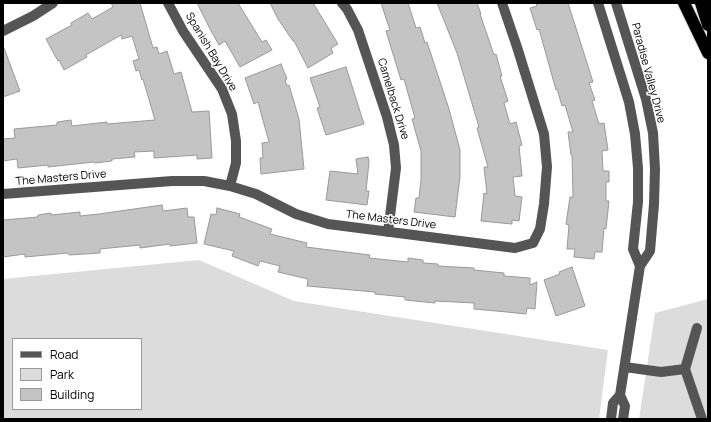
<!DOCTYPE html>
<html>
<head>
<meta charset="utf-8">
<style>
  body { margin:0 }
  #map { position:relative; width:711px; height:422px; overflow:hidden; background:#fff; font-family:Manrope,sans-serif }
  canvas { display:block }
  .frame { position:absolute; inset:0; border:4px solid #000; pointer-events:none }
  .legend { position:absolute; left:12px; top:338px; width:130px; height:72px; box-sizing:border-box; background:#fff; border:1px solid #999; margin:0; padding:5px 7px; list-style:none; font-size:12px; color:#000 }
  .legend li { display:flex; align-items:center; gap:8px; height:20px }
  .legend b { width:20px; border:1px solid #999 }
</style>
</head>
<body>
<div id="map">
<canvas width="711" height="422"></canvas>
<div class="frame"></div>
<ul class="legend">
<li><b style="height:5px;background:#555"></b>Road</li>
<li><b style="height:11px;background:#dcdcdc"></b>Park</li>
<li><b style="height:11px;background:#c4c4c4"></b>Building</li>
</ul>
</div>
<script>
const context = document.querySelector('canvas').getContext('2d');
context.lineJoin = 'round';
function fillPath(path, color) { context.fillStyle = color; context.fill(path, 'evenodd'); }
const toPath = rows => new Path2D(rows.map(r => 'M' + r).join(''));
function strokePath(path, color, width, dash) { context.strokeStyle = color; context.lineWidth = width; context.lineCap = dash ? 'butt' : 'round'; context.setLineDash(dash || []); context.stroke(path); }
function drawText(font, color, halo, rows, align = 'center') {
  context.font = font + ' Manrope,sans-serif'; context.lineWidth = 3; context.setLineDash([]); context.textBaseline = 'middle'; context.strokeStyle = halo; context.fillStyle = color; for (const [text, x, y, turn = 0] of rows) {
    context.save(); context.translate(x, y); context.rotate((+turn || 0) * Math.PI / 180); context.textAlign = isNaN(turn) ? turn : align; if (halo) context.strokeText(text, 0, 0); context.fillText(text, 0, 0); context.restore();
  }
}
fillPath(toPath([
  [199,260,294,301,608,350,599,419,3,419,3,279],
  [13,339,141,339,141,409,13,409],
  [708,299,708,419,639,419,655,313]
]), '#dcdcdc');
const building = toPath([
  [111,3,140,3,153,48,157,47,159,54,167,51,174,74,181,72,192,112,209,111,212,158,197,159,197,155,154,158,154,151,134,152,135,157,112,159,112,161,95,163,94,162,48,167,48,165,18,168,17,159,3,161,3,139,15,138,14,129,57,125,57,122,71,120,72,126,107,122,107,124,155,120,143,79,142,80,139,70,136,71,133,61,139,59,132,36,122,39,121,35,86,55,87,57,64,70,59,60,58,61,46,39,72,25,71,23,88,13,92,19,113,7,111,3],
  [197,3,238,3,262,42,266,40,272,50,240,67,225,41,219,45,209,27,197,3],
  [270,3,313,3,338,44,331,48,333,53,308,68,294,41,293,41,278,19,270,3],
  [381,3,408,3,416,28,420,27,425,43,427,42,449,109,460,150,460,177,455,217,414,212,416,198,419,198,421,180,421,151,412,119,415,118,404,79,401,80,393,54,386,31,390,30,381,3],
  [437,3,477,3,481,14,480,14,494,55,496,54,502,76,500,76,508,101,504,103,510,124,516,122,522,145,519,146,522,176,513,177,515,196,522,197,519,221,512,220,512,224,481,221,484,193,487,194,484,167,488,167,477,128,479,127,457,53,437,3],
  [536,3,568,3,593,82,589,83,595,100,592,101,599,124,604,123,608,150,602,151,603,171,609,171,609,182,606,182,606,201,609,201,606,229,604,228,602,252,595,252,594,259,574,257,575,249,567,249,569,225,566,224,570,197,573,197,572,155,571,155,568,132,573,132,565,105,562,106,557,89,556,90,539,29,537,30,530,8,537,6,536,3],
  [3,48,4,48,20,91,3,97,3,48],
  [281,64,287,79,285,80,287,86,289,85,299,119,304,169,261,174,260,158,263,158,262,143,269,142,258,102,254,104,245,78,281,64],
  [346,67,364,124,326,135,317,108,320,107,310,78,346,67],
  [368,157,369,162,366,191,369,191,367,205,326,200,330,171,358,174,356,159,368,157],
  [162,205,163,211,187,208,188,217,194,217,197,243,170,246,170,244,140,248,140,245,100,249,100,253,69,255,68,253,25,257,25,254,3,257,3,220,38,217,38,215,51,213,51,215,80,212,80,216,99,214,162,205],
  [217,208,240,214,239,217,272,229,270,234,307,243,306,247,370,255,369,258,408,262,408,258,423,260,423,263,438,264,438,266,474,268,474,270,504,273,504,276,530,278,530,285,537,282,535,309,527,308,526,314,507,312,474,309,474,303,435,301,435,303,405,300,405,297,375,294,375,292,307,286,308,279,278,272,280,266,260,261,258,266,232,256,234,251,204,244,211,214,216,215,217,208],
  [572,267,585,306,556,316,544,280,560,274,559,272,572,267]
]);
fillPath(building, '#c4c4c4');
strokePath(building, '#999', 1);
const highway = toPath([
  [684,3,708,53],
  [701,3,708,25]
]);
strokePath(highway, '#dbdbdb', 14);
strokePath(toPath([
  [168,3,183,31,222,89,232,114,236,141,236,163,230,186],
  [342,3,347,9,358,30,387,117,394,145,396,168,388,232],
  [598,3,629,102,635,134,638,168,638,202,633,249,640,266],
  [616,3,646,99,653,133,655,169,654,204,650,251,640,266,620,395,625,406,623,419],
  [3,31,33,16,53,3],
  [3,194,172,181,204,181,230,186,256,194,296,214,328,224,515,248,533,243,540,229,544,204,547,167,544,134,517,47,502,3],
  [625,367,661,372,685,369,702,419],
  [685,369,697,328],
  [611,419,613,403,620,395]
]), '#555', 10);
strokePath(highway, '#000', 12);
drawText('11px', '#000', '#fff', [
  ["Spanish Bay Drive",211,52,59],
  ["Paradise Valley Drive",648,73,75],
  ["Camelback Drive",393,99,73],
  ["The Masters Drive",61,178,-5],
  ["The Masters Drive",391,220,7]
]);
</script>
</body>
</html>
